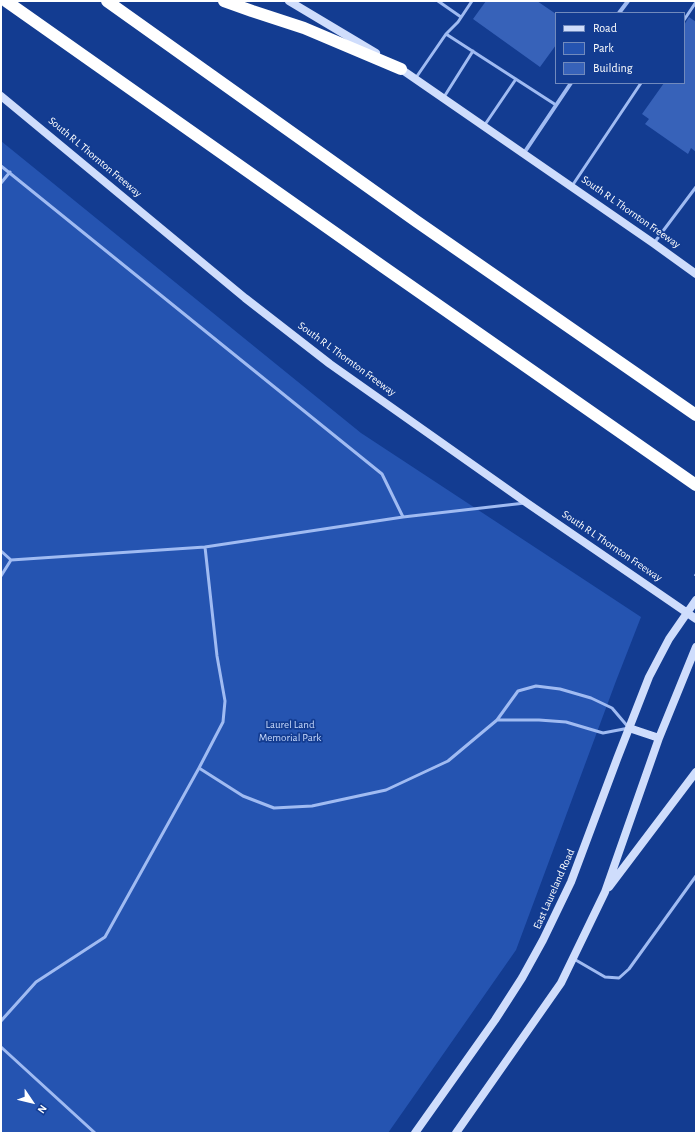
<!DOCTYPE html>
<html>
<head>
<meta charset="utf-8">
<style>
  body { margin:0 }
  #map { position:relative; width:697px; height:1134px; overflow:hidden; background:#133c91; font-family:"Alegreya Sans",sans-serif }
  canvas { display:block }
  .frame { position:absolute; inset:0; border:2px solid #fff; pointer-events:none }
  .legend { position:absolute; left:555px; top:12px; width:130px; height:72px; box-sizing:border-box; background:#133c91; border:1px solid #718abd; margin:0; padding:5px 7px; list-style:none; font-size:12px; color:#fff }
  .legend li { display:flex; align-items:center; gap:8px; height:20px }
  .legend b { width:20px; border:1px solid #718abd }
  .north { position:absolute; left:12px; top:1082px; width:40px; height:40px; -webkit-text-stroke:3px #133c91; paint-order:stroke; rotate:125deg; font-size:11px; font-weight:700; line-height:16px; text-align:center; color:#fff }
  .north::after { content:''; display:block; margin:auto; width:14px; height:18px; background:#fff; clip-path:polygon(50% 0,100% 100%,50% 72%,0 100%) }
</style>
</head>
<body>
<div id="map">
<canvas width="697" height="1134"></canvas>
<div class="frame"></div>
<ul class="legend">
<li><b style="height:5px;background:#cfddfc"></b>Road</li>
<li><b style="height:11px;background:#2554b1"></b>Park</li>
<li><b style="height:11px;background:#3762b9"></b>Building</li>
</ul>
<div class="north">N</div>
</div>
<script>
const context = document.querySelector('canvas').getContext('2d');
context.lineJoin = 'round';
function fillPath(path, color) { context.fillStyle = color; context.fill(path, 'evenodd'); }
const toPath = rows => new Path2D(rows.map(r => 'M' + r).join(''));
function strokePath(path, color, width, dash) { context.strokeStyle = color; context.lineWidth = width; context.lineCap = dash ? 'butt' : 'round'; context.setLineDash(dash || []); context.stroke(path); }
function drawText(font, color, halo, rows, align = 'center') {
  context.font = font + ' "Alegreya Sans",sans-serif'; context.lineWidth = 3.5; context.setLineDash([]); context.textBaseline = 'middle'; context.strokeStyle = halo; context.fillStyle = color; for (const [text, x, y, turn = 0] of rows) {
    context.save(); context.translate(x, y); context.rotate((+turn || 0) * Math.PI / 180); context.textAlign = isNaN(turn) ? turn : align; if (halo) context.strokeText(text, 0, 0); context.fillText(text, 0, 0); context.restore();
  }
}
fillPath(toPath([
  [1,141,361,433,641,617,616,681,516,950,388,1133,1,1133]
]), '#2554b1');
fillPath(toPath([
  [486,1,537,1,556,14,556,45,540,67,473,19],
  [689,17,696,22,696,152,691,148,688,154,645,124,649,119,642,114,664,83,684,83,684,25]
]), '#3762b9');
strokePath(toPath([
  [695,576,696,574]
]), '#a0bbf2', 2.5, [2, 3]);
strokePath(toPath([
  [438,1,461,17],
  [684,20,696,2],
  [446,34,458,22,472,1],
  [415,79,446,34,556,105],
  [444,97,473,51],
  [484,126,516,79],
  [1,166,382,474,403,517],
  [1,183,10,172],
  [572,186,641,83],
  [654,243,696,187],
  [1,551,11,560,205,547],
  [1,576,11,560],
  [199,768,223,722,225,701,217,656,205,547,403,517,525,503],
  [574,959,605,977,619,978,629,969,696,876],
  [1,1021,36,982,105,937,199,768,243,796,274,808,312,806,386,790,448,761,497,720,518,691,536,686,560,689,591,698,612,708,629,728,603,733,566,722,539,720,497,720],
  [1,1047,95,1133]
]), '#a0bbf2', 3);
strokePath(toPath([
  [619,13,628,1],
  [524,153,571,83]
]), '#a0bbf2', 4);
strokePath(toPath([
  [289,1,376,53],
  [398,67,653,243,696,274],
  [1,96,245,298,330,364,527,503,696,619],
  [629,728,659,738],
  [609,887,696,772],
  [415,1133,495,1020,522,978,543,940,571,882,617,759,649,677,669,639,696,600],
  [456,1133,561,983,605,892,659,738,696,647]
]), '#cfddfc', 8);
strokePath(toPath([
  [6,1,382,266,696,485],
  [107,1,416,221,696,415],
  [224,1,252,11,304,28,401,69]
]), '#fff', 12);
drawText('11px', '#fff', '#133c91', [
  ["South R L Thornton Freeway",95,157,40],
  ["South R L Thornton Freeway",631,212,35],
  ["South R L Thornton Freeway",347,359,36],
  ["South R L Thornton Freeway",612,546,34],
  ["East Laureland Road",554,889,-66]
]);
drawText('11px', '#c7d9fc', '#133c91', [
  ["Laurel Land",290,725],
  ["Memorial Park",290,738]
]);
</script>
</body>
</html>
